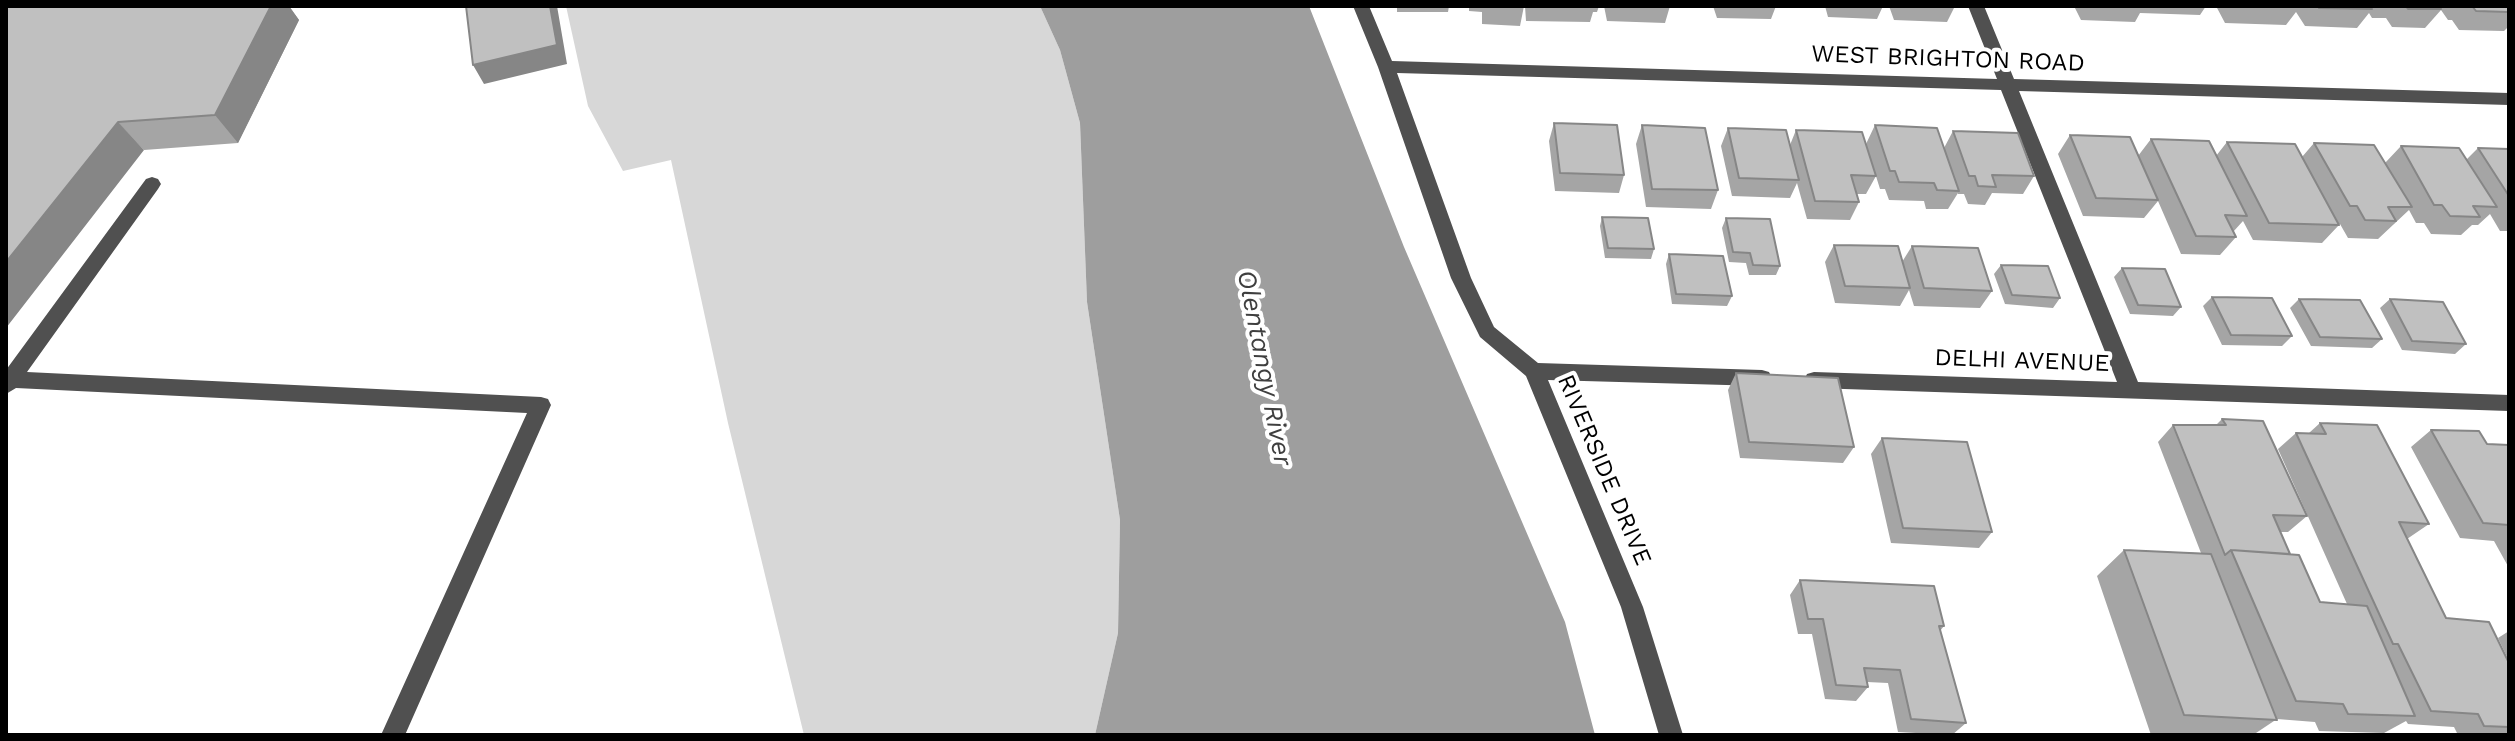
<!DOCTYPE html>
<html>
<head>
<meta charset="utf-8">
<style>
  body { margin:0 }
  #map { position:relative; width:2515px; height:741px; overflow:hidden; background:#fff; font-family:"Work Sans",sans-serif }
  canvas { display:block }
  .frame { position:absolute; inset:0; border:8px solid #000; pointer-events:none }
</style>
</head>
<body>
<div id="map">
<canvas width="2515" height="741"></canvas>
<div class="frame"></div>
</div>
<script>
const context = document.querySelector('canvas').getContext('2d');
context.lineJoin = 'round';
function fillPath(path, color) { context.fillStyle = color; context.fill(path, 'evenodd'); }
const toPath = rows => new Path2D(rows.map(r => 'M' + r).join(''));
function strokePath(path, color, width, dash) { context.strokeStyle = color; context.lineWidth = width; context.lineCap = dash ? 'butt' : 'round'; context.setLineDash(dash || []); context.stroke(path); }
function drawText(font, color, halo, rows, align = 'center') {
  context.font = font + ' "Work Sans",sans-serif'; context.lineWidth = 8; context.setLineDash([]); context.textBaseline = 'middle'; context.strokeStyle = halo; context.fillStyle = color; for (const [text, x, y, turn = 0] of rows) {
    context.save(); context.translate(x, y); context.rotate((+turn || 0) * Math.PI / 180); context.textAlign = isNaN(turn) ? turn : align; if (halo) context.strokeText(text, 0, 0); context.fillText(text, 0, 0); context.restore();
  }
}
fillPath(toPath([
  [566,6,1040,6,1060,50,1080,123,1087,302,1120,520,1118,633,1095,735,804,735,728,423,671,160,623,171,588,106]
]), '#d7d7d7');
fillPath(toPath([
  [1040,6,1309,6,1404,247,1565,622,1595,735,1095,735,1118,633,1120,520,1087,302,1080,123,1060,50]
]), '#9e9e9e');
fillPath(toPath([
  [1353,6,1369,6,1392,61,1997,79,1968,6,1984,6,2014,79,2509,93,2509,105,2019,91,2138,382,2509,395,2509,411,1814,388,1807,386,1804,380,1807,374,1814,372,2117,382,2001,90,1397,73,1471,278,1494,327,1538,363,1762,370,1769,372,1772,378,1769,384,1762,386,1548,380,1643,607,1683,735,1659,735,1621,607,1526,376,1480,337,1451,278,1378,67,1353,6],
  [152,177,158,179,161,184,158,189,27,372,541,397,548,399,551,405,405,735,381,735,527,413,16,388,6,394,6,370,146,179,152,177]
]), '#505050');
fillPath(toPath([
  [6,6,289,6,299,20,238,143,144,150],
  [1397,6,1449,6,1448,12,1397,12],
  [1469,6,1524,6,1520,26,1482,24,1482,12,1469,11],
  [1525,6,1599,6,1597,12,1593,12,1590,22,1526,21],
  [1604,6,1670,6,1665,23,1607,21],
  [1713,6,1776,6,1771,19,1717,18],
  [1825,6,1883,6,1877,19,1828,17],
  [1889,6,1955,6,1947,22,1894,20],
  [2074,6,2206,6,2200,15,2140,13,2135,22,2081,20],
  [2216,6,2509,6,2509,26,2504,31,2459,30,2452,20,2448,20,2441,10,2425,28,2392,27,2386,18,2372,18,2369,13,2357,28,2305,26,2296,12,2286,25,2225,23],
  [1554,123,1624,175,1619,193,1555,191,1549,141],
  [1642,125,1718,190,1711,209,1646,207,1636,144],
  [1875,125,1944,148,1953,131,2034,176,2023,194,1992,193,1985,205,1968,204,1964,194,1958,194,1958,193,1948,209,1926,209,1924,201,1889,200,1885,189,1880,189,1866,144],
  [1728,128,1790,145,1796,130,1876,176,1866,194,1857,194,1859,202,1850,220,1807,219,1797,183,1790,198,1732,196,1721,146],
  [2070,135,2138,156,2151,139,2216,156,2227,142,2302,157,2314,143,2385,163,2401,146,2466,160,2478,148,2509,149,2509,231,2500,231,2490,214,2478,225,2472,225,2461,235,2431,234,2424,223,2416,223,2409,210,2378,239,2348,238,2340,224,2339,224,2339,225,2322,243,2253,240,2243,221,2233,232,2236,237,2220,255,2181,254,2158,201,2144,218,2083,216,2058,154],
  [1602,217,1654,249,1651,259,1605,258,1600,226],
  [1726,218,1780,266,1776,275,1749,275,1746,263,1729,262,1722,228],
  [1834,245,1902,262,1912,246,1992,291,1980,308,1914,306,1909,290,1900,306,1835,303,1825,262],
  [1669,254,1732,296,1727,306,1672,304,1666,264],
  [2001,265,2060,298,2053,308,2005,304,1994,274],
  [2122,268,2181,307,2173,316,2130,314,2114,277],
  [2212,297,2292,336,2282,346,2222,345,2203,306],
  [2299,299,2382,339,2372,348,2311,346,2290,308],
  [2390,299,2466,344,2455,354,2402,350,2380,308],
  [1736,373,1854,447,1843,463,1740,458,1728,390],
  [2222,419,2307,516,2288,532,2280,532,2290,554,2320,602,2347,604,2278,449,2296,433,2309,433,2320,423,2429,524,2407,539,2446,618,2509,663,2509,735,2458,735,2454,727,2408,724,2406,721,2384,733,2319,731,2315,722,2277,719,2253,735,2151,735,2097,576,2124,550,2201,553,2158,442,2173,425,2216,425],
  [2431,430,2487,444,2509,445,2509,568,2494,541,2460,538,2411,447],
  [1882,438,1992,532,1979,548,1891,543,1871,454],
  [1800,580,1944,626,1940,631,1966,723,1952,735,1898,732,1888,683,1867,682,1868,687,1856,701,1825,699,1812,634,1798,634,1790,595],
  [2509,631,2509,661,2498,638]
]), '#a5a5a5');
fillPath(toPath([
  [271,6,289,6,299,20,238,143,215,115],
  [550,6,557,6,567,64,484,84,473,65],
  [118,122,144,150,6,328,6,262]
]), '#868686');
const building = toPath([
  [6,6,271,6,215,115,118,122,6,262,6,6],
  [466,6,550,6,557,45,473,65,466,6],
  [2318,6,2370,6,2372,9,2319,8,2318,6],
  [2406,6,2439,6,2441,9,2408,9,2406,6],
  [2472,6,2509,6,2509,12,2476,11,2472,6],
  [1554,123,1617,125,1624,175,1560,173,1554,123],
  [1642,125,1705,128,1718,190,1652,189,1642,125],
  [1875,125,1937,128,1959,191,1937,190,1934,183,1899,182,1895,171,1890,171,1875,125],
  [1728,128,1786,130,1799,180,1739,178,1728,128],
  [1796,130,1862,132,1876,176,1851,175,1859,202,1815,201,1796,130],
  [1953,131,2018,133,2034,176,1992,175,1996,187,1978,186,1975,176,1969,176,1953,131],
  [2070,135,2130,137,2158,200,2096,198,2070,135],
  [2151,139,2209,141,2247,216,2225,215,2236,237,2196,236,2151,139],
  [2227,142,2295,144,2339,225,2269,223,2227,142],
  [2314,143,2374,145,2412,207,2388,207,2396,221,2365,220,2357,206,2350,206,2314,143],
  [2401,146,2459,148,2497,207,2473,206,2480,217,2450,216,2442,205,2434,205,2401,146],
  [2478,148,2509,149,2509,196,2478,148],
  [1602,217,1648,218,1654,249,1608,248,1602,217],
  [1726,218,1770,219,1780,266,1753,265,1750,253,1733,252,1726,218],
  [1834,245,1898,246,1910,288,1845,286,1834,245],
  [1912,246,1978,248,1992,291,1924,288,1912,246],
  [1669,254,1723,256,1732,296,1676,294,1669,254],
  [2001,265,2048,266,2060,298,2012,295,2001,265],
  [2122,268,2165,269,2181,307,2138,305,2122,268],
  [2212,297,2272,298,2292,336,2231,335,2212,297],
  [2299,299,2360,300,2382,339,2320,337,2299,299],
  [2390,299,2443,302,2466,344,2412,341,2390,299],
  [1736,373,1838,378,1854,447,1749,442,1736,373],
  [2222,419,2263,421,2307,516,2273,515,2290,554,2231,550,2225,555,2173,425,2226,425,2222,419],
  [2320,423,2377,425,2429,524,2399,522,2446,618,2489,622,2509,663,2509,727,2484,726,2478,714,2431,711,2398,644,2393,644,2296,433,2326,434,2320,423],
  [2431,430,2479,431,2487,444,2509,445,2509,525,2483,523,2431,430],
  [1882,438,1967,442,1992,532,1903,528,1882,438],
  [2124,550,2211,554,2277,720,2184,715,2124,550],
  [2231,550,2299,555,2320,602,2367,606,2415,716,2348,714,2343,704,2296,701,2231,550],
  [1800,580,1934,586,1944,626,1939,626,1966,723,1911,719,1900,670,1864,668,1868,687,1836,685,1823,619,1808,619,1800,580]
]);
fillPath(building, '#c0c0c0');
strokePath(building, '#868686', 2);
drawText('24px', '#000', '#fff', [
  ["WEST BRIGHTON ROAD",1948,59,2],
  ["DELHI AVENUE",2022,361,2],
  ["RIVERSIDE DRIVE",1604,470,67]
]);
drawText('italic 26px', '#3f3f3f', '#fff', [
  ["Olentangy River",1264,368,79]
]);
</script>
</body>
</html>
